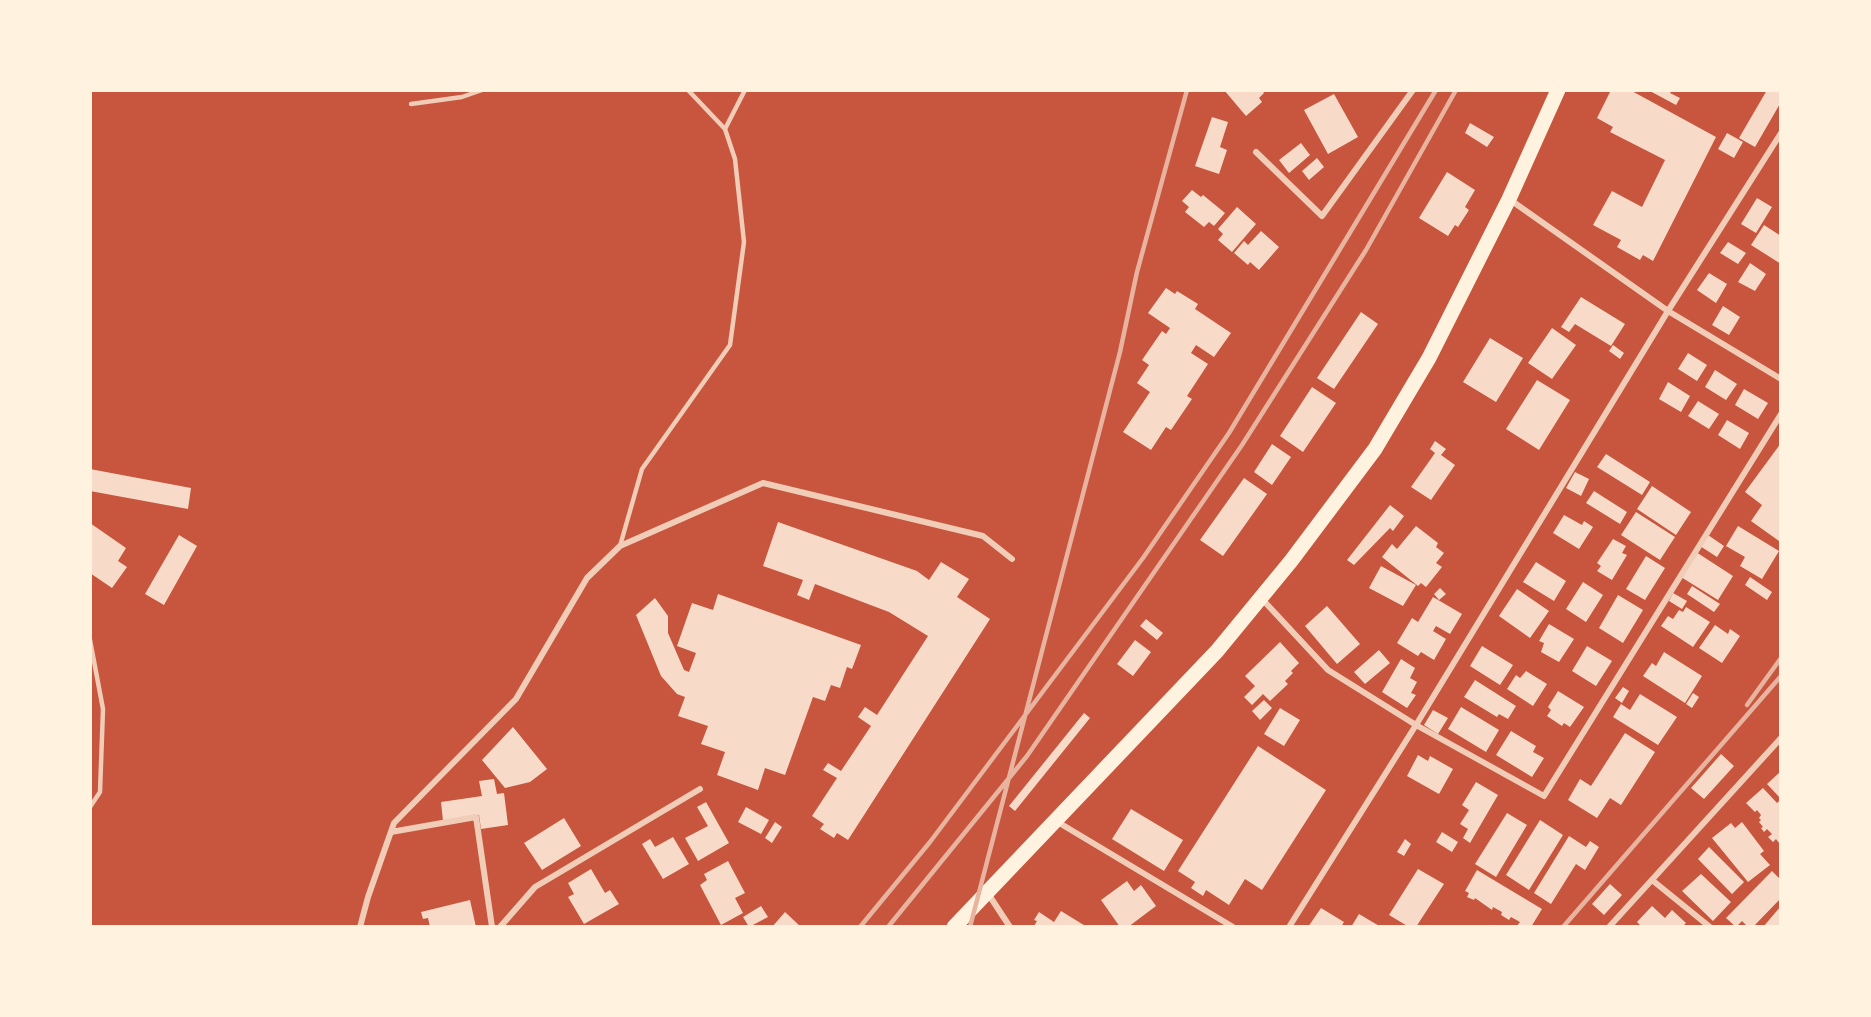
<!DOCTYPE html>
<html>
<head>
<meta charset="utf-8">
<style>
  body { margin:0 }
  #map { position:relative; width:1871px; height:1017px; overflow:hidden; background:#c8553d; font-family:"Exo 2",sans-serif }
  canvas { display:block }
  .frame { position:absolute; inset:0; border:92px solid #fff3e0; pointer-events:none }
</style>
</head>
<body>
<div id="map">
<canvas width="1871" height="1017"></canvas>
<div class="frame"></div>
</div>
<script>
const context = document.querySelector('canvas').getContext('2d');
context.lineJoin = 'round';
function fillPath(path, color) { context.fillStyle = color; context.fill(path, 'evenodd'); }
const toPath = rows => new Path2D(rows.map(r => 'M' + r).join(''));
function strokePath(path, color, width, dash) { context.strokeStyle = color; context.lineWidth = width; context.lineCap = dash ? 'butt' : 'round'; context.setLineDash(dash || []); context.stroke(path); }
fillPath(toPath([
  [1224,90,1262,90,1264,93,1259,98,1262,102,1246,116],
  [1611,90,1630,90,1716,137,1653,261,1643,255,1640,260,1617,247,1621,240,1593,225,1612,191,1642,207,1665,160,1610,132,1613,127,1597,118],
  [1648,90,1672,90,1670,93,1680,98,1676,105],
  [1767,90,1781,90,1781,102,1755,147,1739,138],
  [1334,94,1358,137,1328,154,1304,110],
  [1212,117,1228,122,1220,147,1227,150,1219,174,1195,166],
  [1470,123,1494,137,1487,147,1465,133],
  [1727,133,1743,142,1734,158,1718,149],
  [1301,143,1310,155,1289,173,1279,160],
  [1317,158,1324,167,1309,180,1302,171],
  [1447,172,1475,190,1465,207,1469,210,1458,227,1455,225,1448,236,1419,218],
  [1192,190,1201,197,1203,195,1225,213,1214,226,1209,222,1204,227,1185,212,1189,207,1182,201],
  [1757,198,1772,207,1756,233,1741,224],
  [1237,207,1256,224,1232,252,1218,240,1223,234,1218,229],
  [1764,225,1781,236,1781,264,1751,245],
  [1261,231,1279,247,1259,270,1250,262,1248,265,1234,253,1244,241,1248,245],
  [1728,242,1746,253,1738,264,1720,253],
  [1750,263,1766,274,1755,291,1738,282],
  [1709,273,1727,284,1716,303,1697,290],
  [1166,288,1175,294,1177,291,1198,304,1195,309,1231,333,1214,357,1196,345,1191,353,1208,364,1187,396,1192,399,1171,430,1166,427,1151,450,1123,432,1150,392,1137,383,1149,365,1142,360,1162,331,1166,334,1170,328,1148,313],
  [1581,297,1625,324,1611,346,1575,324,1569,332,1561,327],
  [1723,306,1740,317,1729,335,1712,325],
  [1361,312,1378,324,1334,389,1317,378],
  [1552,328,1576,345,1552,379,1528,363],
  [1490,338,1523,358,1496,402,1463,382],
  [1613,345,1624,353,1620,359,1609,351],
  [1688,353,1707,365,1697,381,1678,369],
  [1715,370,1737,384,1726,400,1705,387],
  [1537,380,1570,400,1539,450,1506,429],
  [1668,382,1690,396,1681,412,1659,399],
  [1312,387,1336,403,1303,452,1280,436],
  [1744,389,1768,403,1758,419,1735,405],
  [1698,401,1719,414,1709,429,1688,416],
  [1727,420,1749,433,1740,449,1718,435],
  [1435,441,1446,449,1441,455,1455,465,1431,500,1411,487,1435,453,1430,449],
  [1781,443,1781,538,1779,541,1751,521,1762,505,1745,492],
  [1272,444,1291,457,1272,485,1254,472],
  [1606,454,1650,482,1642,495,1597,467],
  [90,469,191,488,188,509,90,491],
  [1575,472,1589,479,1581,496,1566,488],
  [1244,478,1267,494,1223,556,1200,540],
  [1652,486,1691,512,1676,535,1637,509],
  [1594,491,1627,512,1620,524,1586,503],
  [1390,505,1404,516,1393,531,1390,528,1354,565,1347,560],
  [1636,512,1675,537,1660,560,1621,535],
  [1564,515,1582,525,1584,521,1593,527,1579,549,1553,533],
  [778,522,917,571,929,580,941,562,969,579,957,597,990,619,848,840,837,833,834,838,820,829,824,824,812,816,837,778,823,770,828,763,841,771,871,726,858,717,865,707,877,715,928,636,889,612,815,584,809,600,797,595,803,580,763,566],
  [90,523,126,548,118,561,127,567,112,588,90,573],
  [1416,526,1438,543,1436,547,1444,553,1436,563,1442,567,1426,587,1421,583,1418,586,1382,557,1392,544,1397,549],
  [1738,526,1779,551,1762,579,1740,566,1745,557,1726,546],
  [179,535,197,546,164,605,145,594],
  [1708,535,1724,546,1717,557,1700,546],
  [1613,539,1626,546,1622,553,1627,555,1612,580,1597,571,1601,566,1597,563],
  [1696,552,1733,576,1718,600,1681,577],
  [1646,556,1665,568,1645,600,1626,589],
  [1536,562,1566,581,1554,601,1523,582],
  [1381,566,1416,585,1403,606,1369,588],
  [1750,577,1772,592,1767,600,1745,585],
  [1583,582,1603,595,1586,622,1566,609],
  [1692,586,1720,604,1714,612,1687,594],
  [1440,588,1446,594,1439,600,1434,594],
  [1517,589,1549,611,1530,638,1499,616],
  [1673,593,1687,601,1682,609,1669,601],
  [718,594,861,645,852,669,847,667,840,688,831,685,825,701,813,697,785,775,765,768,758,790,717,775,725,752,701,744,708,726,678,716,685,697,677,694,661,676,636,615,655,598,668,616,668,633,684,670,689,672,696,653,677,646,692,603,713,610],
  [1618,595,1643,610,1623,643,1599,628],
  [1433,597,1462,614,1450,634,1436,626,1433,631,1446,639,1434,660,1421,652,1418,656,1397,643,1412,618,1418,622],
  [1327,606,1360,644,1337,664,1305,626],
  [1686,607,1710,622,1693,647,1661,626,1668,616,1673,619,1679,610,1683,612],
  [1146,619,1163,633,1157,640,1140,626],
  [1549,624,1574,639,1559,662,1541,652,1544,643,1539,641],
  [1715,625,1728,634,1730,629,1740,636,1722,663,1699,648],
  [1135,640,1151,652,1133,676,1117,664],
  [1280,642,1299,663,1291,671,1293,673,1285,681,1288,684,1270,701,1263,694,1252,705,1244,697,1255,686,1245,676],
  [1482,646,1513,665,1500,685,1470,666],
  [1587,646,1612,661,1596,686,1572,671],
  [1379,650,1390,663,1365,684,1354,672],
  [1664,652,1702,676,1685,703,1643,676,1652,663,1656,666],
  [1401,659,1415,668,1410,678,1417,682,1411,693,1416,695,1407,708,1382,692],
  [1526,671,1547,684,1533,706,1507,689,1516,675,1520,678],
  [1475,680,1516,706,1508,719,1499,714,1497,717,1464,697],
  [1623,687,1629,691,1622,703,1615,698],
  [1558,691,1584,707,1570,727,1564,723,1562,726,1547,716,1551,710,1548,707],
  [1693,693,1699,697,1692,708,1686,704],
  [1640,694,1677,717,1658,745,1613,717,1621,704,1630,710],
  [1264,700,1272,708,1260,720,1252,711],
  [1461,707,1499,730,1486,752,1448,729],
  [1280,708,1300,720,1284,746,1264,734],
  [1433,710,1448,718,1438,734,1424,725],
  [1084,713,1090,718,1015,811,1009,806],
  [513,727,547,769,530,782,505,788,482,760],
  [1511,731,1536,746,1533,752,1544,758,1532,777,1496,755],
  [1625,733,1655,752,1621,805,1610,798,1597,818,1568,800,1580,779,1591,786],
  [1258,746,1326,790,1262,890,1245,879,1229,905,1206,890,1203,896,1191,888,1195,882,1178,871],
  [1721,754,1734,766,1704,799,1691,788],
  [1418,755,1428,761,1430,756,1453,769,1439,794,1407,776],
  [1781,771,1781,799,1767,784],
  [494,779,497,794,504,793,508,825,481,829,479,815,443,821,441,802,482,796,479,781],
  [1476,782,1498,795,1470,843,1463,838,1468,829,1460,824,1469,810,1462,805],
  [1763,788,1777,803,1780,800,1781,801,1781,841,1779,843,1776,839,1773,842,1768,837,1772,834,1767,829,1764,832,1761,828,1763,827,1759,822,1761,820,1759,818,1761,815,1757,810,1755,812,1746,803],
  [706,802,729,843,698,861,685,838,708,826,697,807],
  [746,807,769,820,761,834,738,822],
  [1131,809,1183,840,1164,871,1112,839],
  [1507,813,1527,825,1496,877,1475,864],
  [564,818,581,846,542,870,524,843],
  [1540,820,1563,835,1529,890,1506,875],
  [775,822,782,827,772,843,765,838],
  [1742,822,1764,851,1760,854,1770,865,1748,882,1712,838,1731,823,1735,828],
  [1442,832,1458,842,1452,852,1436,842],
  [1569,836,1586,847,1590,841,1599,847,1585,870,1576,864,1551,904,1534,893],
  [673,837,689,864,663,879,642,844,650,839,655,847],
  [1405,839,1411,844,1404,856,1397,852],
  [1709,847,1744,882,1732,894,1698,859],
  [728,861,745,893,735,898,743,913,721,925,700,885,707,880,704,874],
  [591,869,605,893,610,890,619,904,584,924,568,897,574,894,568,883],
  [1418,869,1444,884,1416,927,1409,927,1389,915],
  [1477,870,1542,909,1531,927,1520,927,1517,926,1520,922,1511,917,1509,920,1501,915,1502,912,1493,907,1492,910,1475,898,1474,900,1467,897,1469,893,1465,891],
  [1772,871,1781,880,1781,898,1753,927,1748,927,1742,921,1736,927,1726,918],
  [1701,874,1731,902,1713,921,1682,891],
  [1127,881,1134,891,1141,885,1156,906,1128,927,1120,927,1101,900],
  [1610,884,1622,895,1604,915,1592,904],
  [470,900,476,927,430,927,428,918,423,919,421,912],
  [761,906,768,917,749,927,743,917],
  [1652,906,1665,918,1672,910,1686,923,1682,927,1642,927,1637,922],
  [1781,906,1781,927,1763,927],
  [1321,908,1344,922,1341,927,1308,927],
  [1061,911,1087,927,1034,926,1037,921,1034,920,1039,912,1054,922],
  [785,912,801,927,772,927],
  [1359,914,1381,927,1351,927]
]), '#f7dbc8');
strokePath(toPath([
  [411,104,462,97,482,90],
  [725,129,745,90],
  [620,546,642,469,730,345,744,242,735,159,725,129,688,90],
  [90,640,103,709,100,792,90,807]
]), '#f1ccb7', 4.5);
strokePath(toPath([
  [1256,152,1322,216,1413,90],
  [1509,199,1668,311,1781,379],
  [1262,599,1328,670,1416,725,1544,796,1781,414],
  [1056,821,1233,927],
  [391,832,476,817,492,927],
  [1652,880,1710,927],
  [987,892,1010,927],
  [360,927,368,897,394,823,516,699,587,578,620,546,763,483,983,536,1012,559],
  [500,927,535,887,700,789],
  [1289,927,1416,725,1668,311,1781,133],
  [1609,927,1781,738]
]), '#f1ccb7', 6);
strokePath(toPath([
  [954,927,1217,651,1291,561,1375,449,1429,358,1509,199,1558,90]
]), '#fff3e0', 15);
strokePath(toPath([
  [1747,705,1781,658],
  [860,927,930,842,1143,558,1229,433,1436,90],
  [888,927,1027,756,1242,445,1366,250,1456,90],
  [970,927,1120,352,1137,272,1187,90],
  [1563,927,1781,676]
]), '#e9b49f', 4.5);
</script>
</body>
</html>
